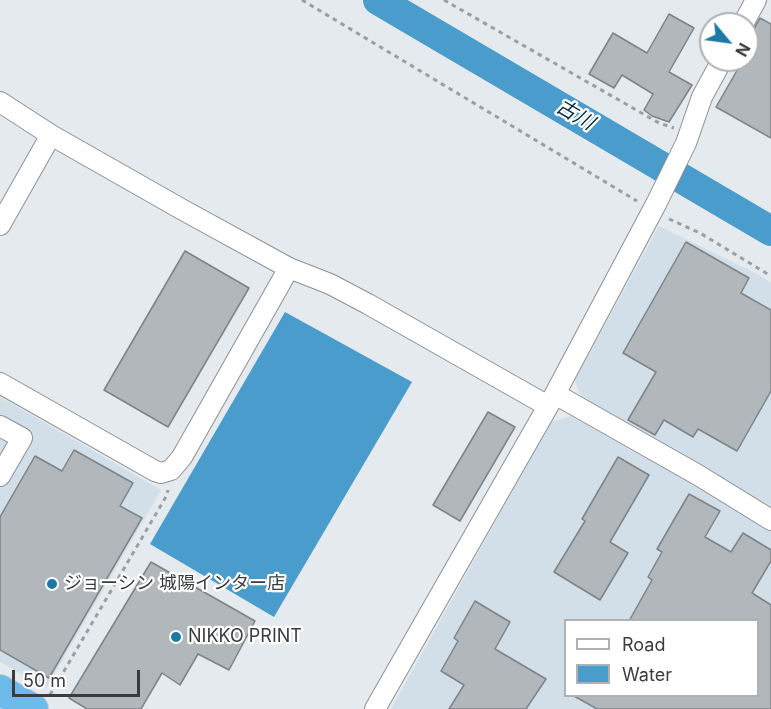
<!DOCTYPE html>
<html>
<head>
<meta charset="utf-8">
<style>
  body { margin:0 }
  #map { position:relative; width:771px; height:709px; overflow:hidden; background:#e4eaee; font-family:Inter,sans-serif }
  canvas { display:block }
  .legend { position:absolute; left:564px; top:619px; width:195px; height:78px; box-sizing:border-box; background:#fff; border:2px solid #b0b1b2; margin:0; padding:8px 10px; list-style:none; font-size:18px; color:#3a3c3e }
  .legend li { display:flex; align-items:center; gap:12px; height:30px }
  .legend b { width:30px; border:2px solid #b0b1b2 }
  .north { position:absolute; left:699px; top:12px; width:60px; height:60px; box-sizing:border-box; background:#fff; border:2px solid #b0b1b2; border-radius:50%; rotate:119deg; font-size:16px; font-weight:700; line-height:24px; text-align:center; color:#3a3c3e }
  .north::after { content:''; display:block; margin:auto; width:21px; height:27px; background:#1c79a6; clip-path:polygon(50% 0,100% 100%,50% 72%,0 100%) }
  .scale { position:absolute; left:12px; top:670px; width:128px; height:27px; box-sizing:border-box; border:3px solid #3a3c3e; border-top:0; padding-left:8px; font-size:18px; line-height:21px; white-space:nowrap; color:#3a3c3e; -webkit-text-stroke:4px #fff; paint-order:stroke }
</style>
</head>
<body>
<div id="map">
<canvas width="771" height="709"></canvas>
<ul class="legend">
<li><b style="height:8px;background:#fff"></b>Road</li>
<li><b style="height:16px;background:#499ccb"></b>Water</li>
</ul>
<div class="north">N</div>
<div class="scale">50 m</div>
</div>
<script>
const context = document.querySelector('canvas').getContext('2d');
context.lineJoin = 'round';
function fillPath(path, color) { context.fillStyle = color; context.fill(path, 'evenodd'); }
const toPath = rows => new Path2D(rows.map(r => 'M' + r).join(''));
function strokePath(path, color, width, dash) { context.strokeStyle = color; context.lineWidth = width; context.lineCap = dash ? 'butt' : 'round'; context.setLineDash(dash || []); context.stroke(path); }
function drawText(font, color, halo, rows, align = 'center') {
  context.font = font + ' Inter,"Noto Sans JP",sans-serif'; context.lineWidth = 4.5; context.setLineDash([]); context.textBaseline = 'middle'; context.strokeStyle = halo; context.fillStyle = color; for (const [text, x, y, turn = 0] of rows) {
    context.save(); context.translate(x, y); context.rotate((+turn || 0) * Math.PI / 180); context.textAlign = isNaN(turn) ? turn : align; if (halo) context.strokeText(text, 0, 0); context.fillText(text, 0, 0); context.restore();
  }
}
fillPath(toPath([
  [659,226,759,275,771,283,771,506,582,399,575,380],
  [0,397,161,490,46,688,0,662],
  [571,416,721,499,771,530,771,709,391,709,551,422],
  [566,620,758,620,758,696,566,696]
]), '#d2dfe8');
fillPath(toPath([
  [285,312,412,382,274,617,150,544]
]), '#499ccb');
strokePath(toPath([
  [378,0,771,231]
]), '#499ccb', 30);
const building = toPath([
  [669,14,694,28,669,72,692,85,669,122,652,116,644,110,653,94,622,75,614,88,589,74,613,33,647,53,669,14],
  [760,18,771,24,771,138,716,107,743,60,747,60,747,36,753,30,760,18],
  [686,242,749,278,741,293,771,310,771,391,737,451,698,429,693,437,664,420,655,435,628,420,656,372,623,353,686,242],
  [185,251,249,288,168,427,104,390,185,251],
  [488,412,515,427,460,521,433,505,488,412],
  [74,450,133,483,120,506,142,518,49,678,0,650,0,517,35,456,62,471,74,450],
  [618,457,649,475,610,542,628,553,600,600,554,572,585,521,582,519,618,457],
  [689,494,720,511,705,537,731,552,743,533,771,550,771,561,752,593,771,605,771,709,597,709,574,696,758,696,758,621,629,621,652,580,648,577,662,552,657,549,689,494],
  [151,562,255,621,229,670,198,654,180,685,162,673,141,709,87,709,69,698,151,562],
  [475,601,510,622,495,649,546,679,526,709,449,709,464,685,441,671,458,641,454,638,475,601]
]);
fillPath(building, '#b1b7bb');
strokePath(building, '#7d8387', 1.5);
const minor = toPath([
  [743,24,756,0],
  [0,102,51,135,183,210,289,268,330,284,368,304,548,406],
  [0,225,51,135],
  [0,383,155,471,161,473,171,470,182,457,289,268],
  [555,394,698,475,771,520],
  [0,426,22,438,0,476],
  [375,709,555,394,656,204,686,143,702,97,722,60]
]);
const highway = toPath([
  [0,690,33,709]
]);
strokePath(minor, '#8b9195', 22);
strokePath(highway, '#c8c8c9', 32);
strokePath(toPath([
  [302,0,637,201],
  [444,0,659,123,674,128],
  [669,219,700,233,771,276],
  [50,695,167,495,168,490]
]), '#9b9fa2', 3, [4.5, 4.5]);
strokePath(minor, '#fff', 20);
strokePath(highway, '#6cbbea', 30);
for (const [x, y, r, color] of [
  [52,584,6,"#1c79a6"],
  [176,637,6,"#1c79a6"]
]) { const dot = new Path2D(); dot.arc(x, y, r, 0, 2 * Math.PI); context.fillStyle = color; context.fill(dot); strokePath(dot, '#fff', 2); }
drawText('18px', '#3a3c3e', '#fff', [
  ["ジョーシン 城陽インター店",64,584],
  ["NIKKO PRINT",188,637]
], 'left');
drawText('italic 20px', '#082e42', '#fff', [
  ["古川",575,115,30]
]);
</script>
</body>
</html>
